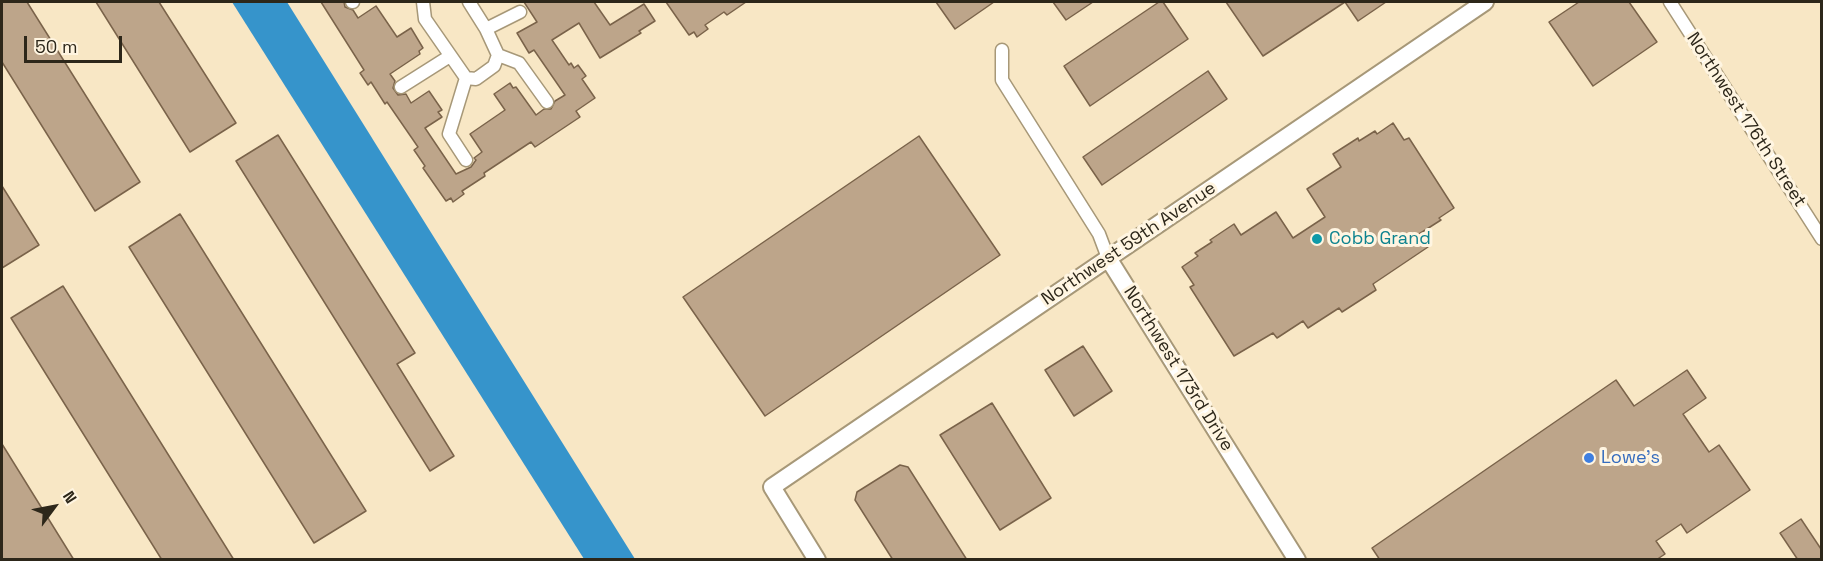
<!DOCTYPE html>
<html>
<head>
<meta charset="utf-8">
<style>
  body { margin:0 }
  #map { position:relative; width:1823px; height:561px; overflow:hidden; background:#f8e7c5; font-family:"Space Grotesk",sans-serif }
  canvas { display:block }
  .frame { position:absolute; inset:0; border:3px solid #2d271a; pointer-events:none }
  .north { position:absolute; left:24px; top:477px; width:60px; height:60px; -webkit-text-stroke:4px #fff5e1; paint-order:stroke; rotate:58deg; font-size:16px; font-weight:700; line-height:24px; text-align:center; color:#2d271a }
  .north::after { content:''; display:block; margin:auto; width:21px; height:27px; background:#2d271a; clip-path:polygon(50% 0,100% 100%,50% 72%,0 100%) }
  .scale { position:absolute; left:24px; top:36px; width:98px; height:27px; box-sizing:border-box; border:3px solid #2d271a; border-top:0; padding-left:8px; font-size:18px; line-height:21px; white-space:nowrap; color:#2d271a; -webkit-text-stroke:4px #fff5e1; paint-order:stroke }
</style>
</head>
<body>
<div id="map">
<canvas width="1823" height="561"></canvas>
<div class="frame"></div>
<div class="north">N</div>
<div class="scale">50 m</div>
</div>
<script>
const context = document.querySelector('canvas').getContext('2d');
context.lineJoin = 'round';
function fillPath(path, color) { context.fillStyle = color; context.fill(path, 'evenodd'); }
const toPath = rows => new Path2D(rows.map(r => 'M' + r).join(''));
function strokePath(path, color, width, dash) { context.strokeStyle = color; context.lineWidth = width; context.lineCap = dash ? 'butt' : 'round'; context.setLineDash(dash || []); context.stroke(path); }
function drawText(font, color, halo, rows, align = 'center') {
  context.font = font + ' "Space Grotesk",sans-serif'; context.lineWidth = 6; context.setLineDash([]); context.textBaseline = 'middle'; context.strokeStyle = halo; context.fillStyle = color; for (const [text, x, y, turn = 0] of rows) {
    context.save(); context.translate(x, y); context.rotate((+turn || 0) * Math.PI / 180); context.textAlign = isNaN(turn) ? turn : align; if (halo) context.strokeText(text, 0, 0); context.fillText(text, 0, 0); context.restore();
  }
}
fillPath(toPath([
  [232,2,287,2,635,559,584,559]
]), '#3694cb');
const building = toPath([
  [2,2,27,2,140,182,95,211,2,62,2,2],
  [96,2,159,2,236,123,190,152,96,2],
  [321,2,344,2,345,7,353,10,358,18,376,6,397,37,411,28,423,48,419,51,420,54,390,74,395,81,393,88,398,95,406,94,411,103,429,91,442,110,438,112,442,117,425,128,456,174,471,167,476,160,474,158,482,152,470,134,505,110,494,94,510,83,513,88,516,87,536,115,544,109,551,109,555,101,565,95,534,50,529,53,517,33,537,22,524,2,594,2,610,25,644,4,655,21,639,31,641,33,600,58,579,23,552,40,569,65,571,63,574,68,578,65,586,76,582,79,595,98,576,111,580,117,535,147,531,142,484,173,485,176,462,191,464,194,453,202,451,198,446,201,423,168,425,166,414,150,418,147,387,102,385,104,371,82,368,85,360,73,364,70,321,2],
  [666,2,746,2,727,15,724,12,705,25,708,29,697,37,694,32,689,35,666,2],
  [936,2,994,2,955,29,936,2],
  [1053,2,1093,2,1066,20,1053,2],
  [1159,2,1163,2,1188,39,1090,106,1064,66,1159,2],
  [1226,2,1386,2,1358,21,1345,2,1263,56,1226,2],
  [1579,2,1629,2,1657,42,1593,86,1549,22,1579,2],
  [1208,71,1227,99,1102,185,1083,157,1208,71],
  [1393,123,1404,140,1409,138,1454,208,1439,218,1441,220,1419,234,1428,247,1373,284,1376,290,1342,312,1339,308,1308,328,1303,321,1277,338,1273,333,1234,356,1190,287,1194,285,1182,267,1198,256,1195,253,1212,242,1210,240,1234,224,1241,235,1276,212,1293,238,1325,217,1307,189,1341,167,1333,154,1358,138,1359,141,1375,131,1377,134,1393,123],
  [278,135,415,353,397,364,454,456,430,471,236,161,278,135],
  [919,136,1000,255,765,416,683,297,919,136],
  [2,186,39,245,2,268,2,186],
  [180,214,366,511,314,543,129,247,180,214],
  [63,286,234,560,162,560,11,318,63,286],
  [1083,346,1112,391,1074,416,1045,370,1083,346],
  [1687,370,1706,398,1683,414,1709,452,1719,445,1750,490,1687,533,1681,524,1656,541,1665,554,1656,560,1380,560,1372,548,1616,380,1634,406,1687,370],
  [992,403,1051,498,1000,530,940,435,992,403],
  [2,444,74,560,2,560,2,444],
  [900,465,908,467,967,560,893,560,855,500,857,492,900,465],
  [1801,519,1821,549,1821,560,1798,560,1780,533,1801,519]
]);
fillPath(building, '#bda58a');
strokePath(building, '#7a634a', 1.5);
const street = toPath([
  [352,2,353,2],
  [423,2,425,19,466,78,449,134,466,160],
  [469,2,486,29,498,55,519,63,547,102],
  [1670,2,1822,239],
  [486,29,520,12],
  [1002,50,1002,80,1099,234,1108,258],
  [466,78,476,79,494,66,498,55],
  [401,87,450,56]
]);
const secondary = toPath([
  [1108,258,1297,560],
  [817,560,772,487,1485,2]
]);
strokePath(street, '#a79878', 15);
strokePath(secondary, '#a79878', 20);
strokePath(street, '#fff', 12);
strokePath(secondary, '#fff', 16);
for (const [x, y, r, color] of [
  [1317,239,6,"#0f9aa8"],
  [1589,458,6,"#3f7fe0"]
]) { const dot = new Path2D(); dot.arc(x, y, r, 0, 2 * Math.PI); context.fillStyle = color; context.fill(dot); strokePath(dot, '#fff5e1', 2); }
drawText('18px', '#2d271a', '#fff5e1', [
  ["Northwest 176th Street",1746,120,57],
  ["Northwest 59th Avenue",1129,244,-34],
  ["Northwest 173rd Drive",1178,369,58]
]);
drawText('18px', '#0d838f', '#fff5e1', [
  ["Cobb Grand",1329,239]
], 'left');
drawText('18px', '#366cbe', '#fff5e1', [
  ["Lowe's",1601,458]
], 'left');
</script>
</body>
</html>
